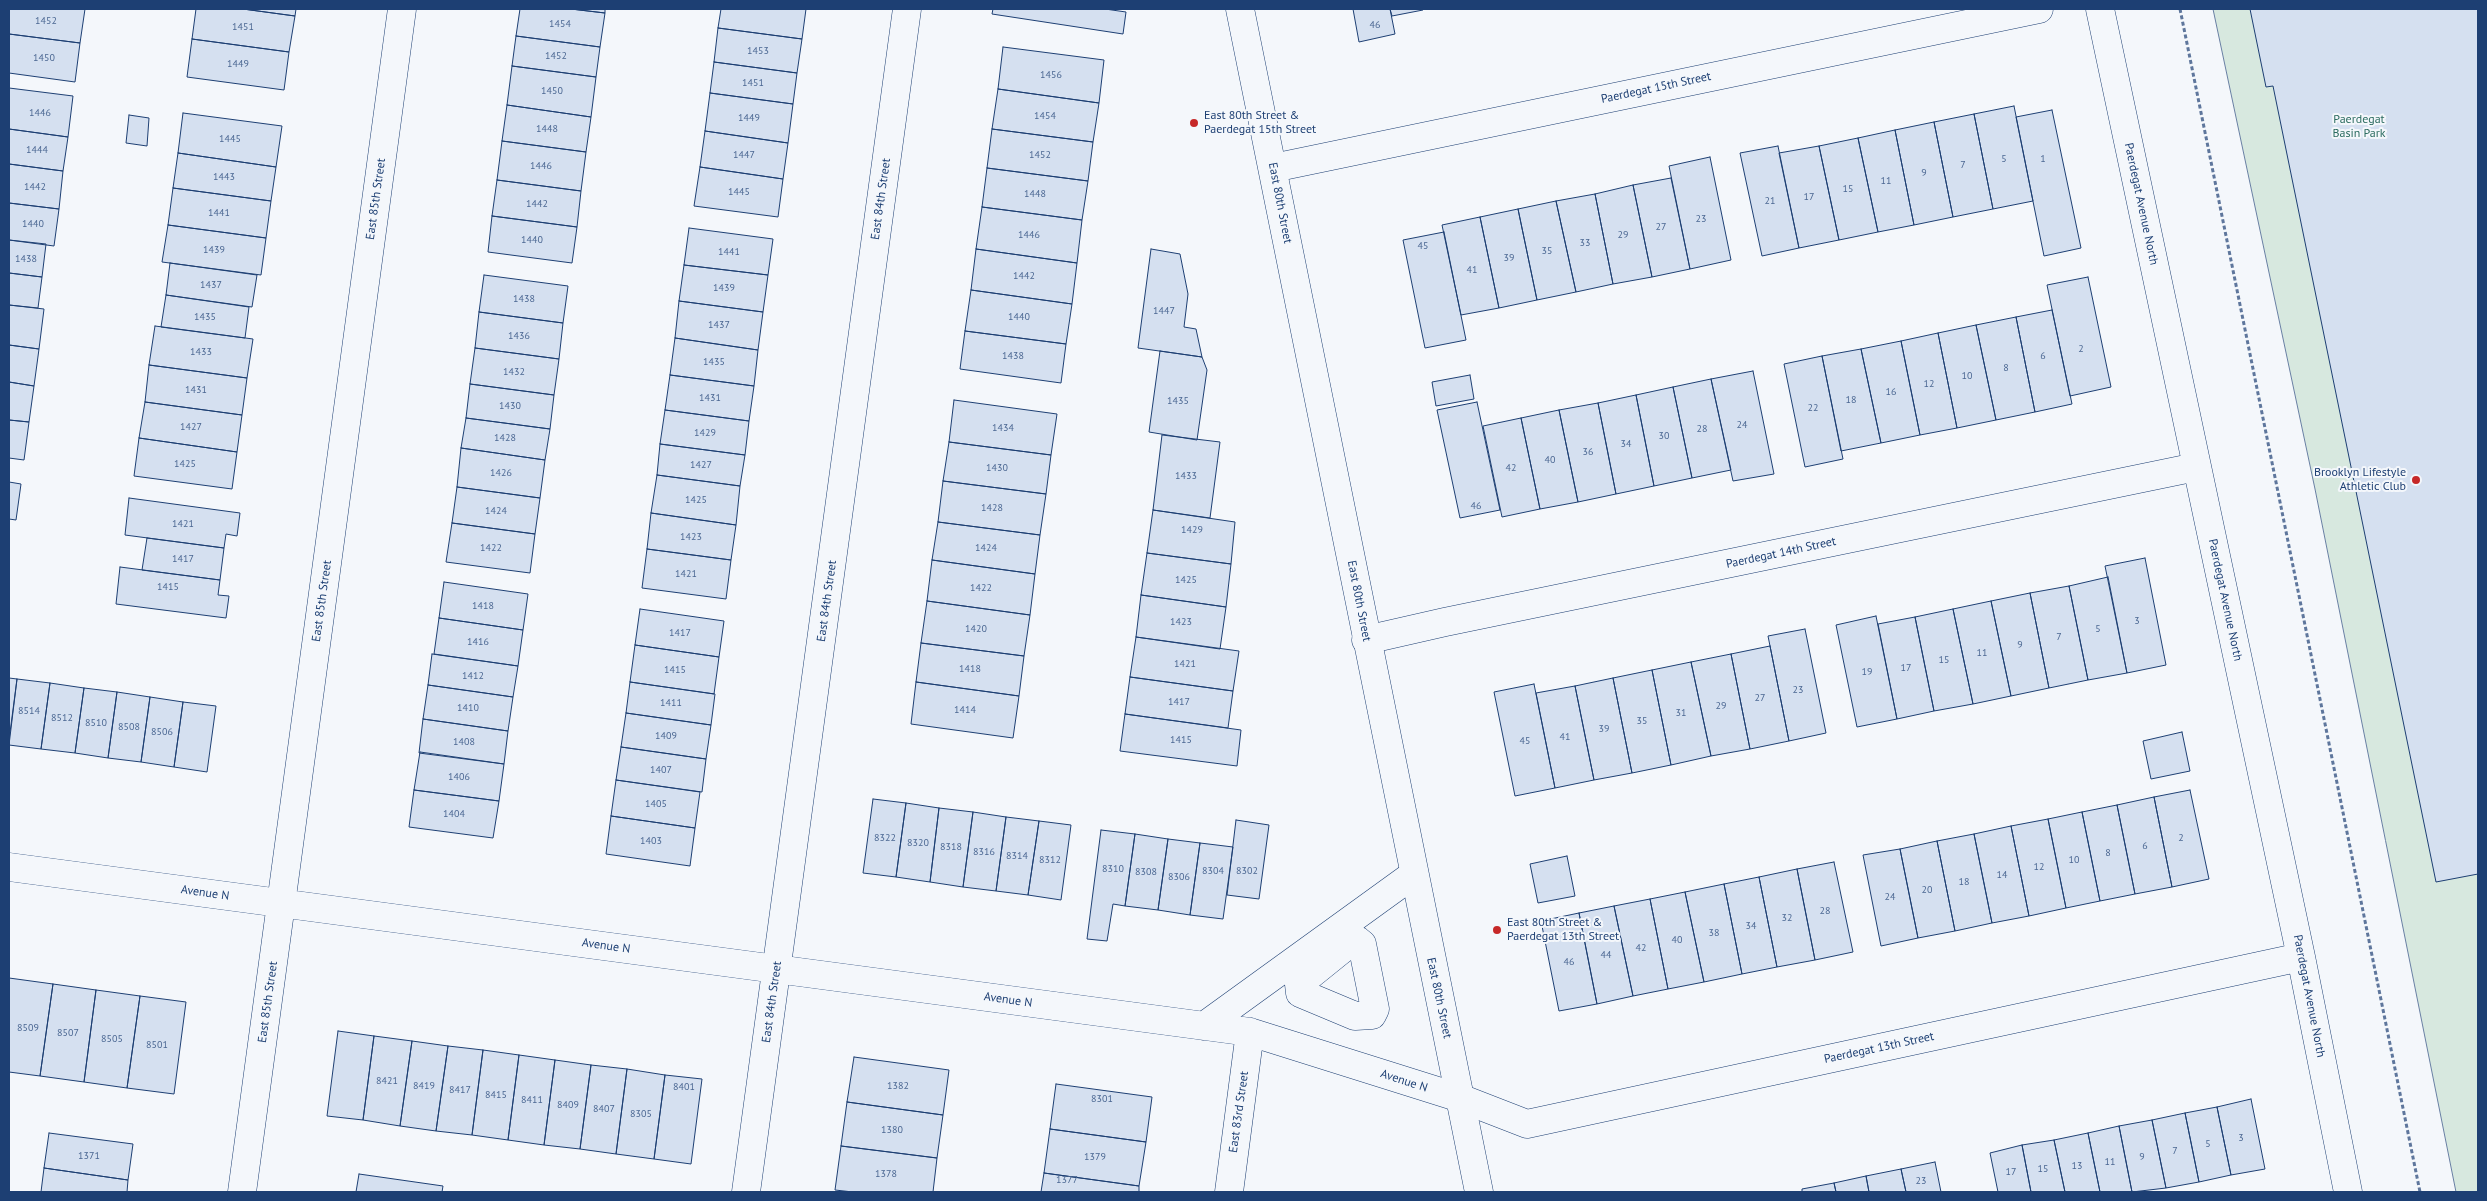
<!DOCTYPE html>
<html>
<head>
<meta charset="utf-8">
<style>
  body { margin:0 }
  #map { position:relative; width:2487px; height:1201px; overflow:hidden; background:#f4f7fb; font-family:"PT Sans",sans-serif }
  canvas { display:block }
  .frame { position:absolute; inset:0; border:10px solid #1d3f73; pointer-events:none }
</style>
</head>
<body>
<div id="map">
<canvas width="2487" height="1201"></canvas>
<div class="frame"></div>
</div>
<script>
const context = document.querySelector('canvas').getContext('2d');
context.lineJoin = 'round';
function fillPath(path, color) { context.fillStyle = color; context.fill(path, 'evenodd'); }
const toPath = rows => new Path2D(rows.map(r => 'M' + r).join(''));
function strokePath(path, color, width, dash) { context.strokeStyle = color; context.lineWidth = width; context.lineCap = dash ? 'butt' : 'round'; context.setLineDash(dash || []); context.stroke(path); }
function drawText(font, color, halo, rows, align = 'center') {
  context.font = font + ' "PT Sans",sans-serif'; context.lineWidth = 4; context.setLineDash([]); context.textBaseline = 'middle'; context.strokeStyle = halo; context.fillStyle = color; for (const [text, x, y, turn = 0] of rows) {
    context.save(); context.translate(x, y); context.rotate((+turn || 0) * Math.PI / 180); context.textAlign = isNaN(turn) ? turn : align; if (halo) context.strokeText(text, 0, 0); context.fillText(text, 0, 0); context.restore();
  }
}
const green = toPath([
  [2213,9,2478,9,2478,1192,2456,1192,2315,489,2213,9]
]);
fillPath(green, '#d7e8df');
strokePath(green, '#687fa3', 1);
const building = toPath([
  [9,9,85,9,80,43,9,34,9,9],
  [196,9,243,9,295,16,289,52,192,39,196,9],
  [243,9,296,9,295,16,243,9],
  [520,9,571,9,605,13,600,47,516,36,520,9],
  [571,9,605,9,605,13,571,9],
  [721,9,806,9,802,39,718,28,721,9],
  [993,9,1105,9,1126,12,1123,34,992,14,993,9],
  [1353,9,1390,9,1395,34,1359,42,1353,9],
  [1390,9,1423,9,1423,10,1392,16,1390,9],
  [2250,9,2478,9,2478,874,2436,882,2273,86,2266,87,2250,9],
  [718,28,802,39,797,73,714,62,718,28],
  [9,34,80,43,75,82,9,73,9,34],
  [516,36,600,47,596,77,512,66,516,36],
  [192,39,289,52,284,90,187,77,192,39],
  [1003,47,1104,60,1099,103,998,89,1003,47],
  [714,62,797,73,793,104,710,93,714,62],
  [512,66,596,77,591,117,507,105,512,66],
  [9,88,73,96,68,137,9,129,9,88],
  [998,89,1099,103,1093,142,992,129,998,89],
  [710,93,793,104,788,143,705,131,710,93],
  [507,105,591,117,586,152,502,141,507,105],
  [2014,106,2033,201,1993,209,1974,114,2014,106],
  [2052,110,2081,248,2044,256,2016,117,2052,110],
  [183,113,282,126,276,167,178,153,183,113],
  [1974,114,1993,209,1953,217,1934,122,1974,114],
  [129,115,149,118,147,146,126,143,129,115],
  [1934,122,1953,217,1914,225,1895,130,1934,122],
  [9,129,68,137,63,171,9,164,9,129],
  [992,129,1093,142,1088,181,987,168,992,129],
  [1895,130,1914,225,1878,232,1858,138,1895,130],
  [705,131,788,143,783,179,700,167,705,131],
  [1858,138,1878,232,1839,240,1819,146,1858,138],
  [502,141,586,152,581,191,497,180,502,141],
  [1778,146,1799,248,1762,256,1740,153,1778,146],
  [1819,146,1839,240,1799,248,1779,153,1819,146],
  [178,153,276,167,271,201,173,188,178,153],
  [1710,157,1731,260,1690,269,1669,166,1710,157],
  [9,164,63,171,59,209,9,203,9,164],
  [700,167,783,179,778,217,694,206,700,167],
  [987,168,1088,181,1082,220,982,207,987,168],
  [1671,178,1690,269,1652,277,1633,185,1671,178],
  [497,180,581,191,577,227,492,216,497,180],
  [1633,185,1652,277,1613,284,1595,194,1633,185],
  [173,188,271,201,266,238,168,225,173,188],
  [1595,194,1613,284,1576,292,1556,201,1595,194],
  [1556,201,1576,292,1537,300,1518,209,1556,201],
  [9,203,59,209,54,246,9,240,9,203],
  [982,207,1082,220,1077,263,976,249,982,207],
  [1518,209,1537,300,1499,308,1480,217,1518,209],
  [492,216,577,227,572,263,488,252,492,216],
  [1480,217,1499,308,1461,315,1442,225,1480,217],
  [168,225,266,238,261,275,162,262,168,225],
  [689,228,773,239,768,275,684,265,689,228],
  [1444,232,1466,340,1425,348,1403,240,1444,232],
  [9,240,46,244,42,277,9,273,9,240],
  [976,249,1077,263,1072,304,971,290,976,249],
  [1151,249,1180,254,1188,294,1184,327,1196,329,1202,357,1138,348,1151,249],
  [170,263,257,275,252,307,166,295,170,263],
  [684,265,768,275,763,312,679,301,684,265],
  [9,273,42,277,38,308,9,305,9,273],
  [484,275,568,286,563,323,479,312,484,275],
  [2088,277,2111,387,2070,396,2047,285,2088,277],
  [971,290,1072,304,1066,344,965,331,971,290],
  [166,295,249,307,245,338,161,327,166,295],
  [679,301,763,312,758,350,675,338,679,301],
  [9,305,44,309,39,349,9,345,9,305],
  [2052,310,2072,404,2035,412,2016,317,2052,310],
  [479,312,563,323,559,359,475,348,479,312],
  [2016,317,2035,412,1996,420,1976,325,2016,317],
  [1976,325,1996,420,1957,428,1938,333,1976,325],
  [155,326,253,339,247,378,149,365,155,326],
  [965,331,1066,344,1061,383,960,369,965,331],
  [1938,333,1957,428,1920,435,1901,341,1938,333],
  [675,338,758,350,754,386,670,375,675,338],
  [1901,341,1920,435,1881,443,1861,349,1901,341],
  [9,345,39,349,34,386,9,382,9,345],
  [475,348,559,359,554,395,470,384,475,348],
  [1861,349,1881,443,1841,451,1822,356,1861,349],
  [1160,351,1202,357,1207,370,1197,440,1149,432,1160,351],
  [1822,356,1843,459,1805,467,1784,364,1822,356],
  [149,365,247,378,242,415,145,402,149,365],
  [1753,371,1774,474,1733,481,1711,379,1753,371],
  [670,375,754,386,749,421,665,410,670,375],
  [1470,375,1474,399,1436,406,1432,382,1470,375],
  [1711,379,1731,470,1692,478,1673,387,1711,379],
  [9,382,34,386,29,422,9,420,9,382],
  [470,384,554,395,550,429,466,418,470,384],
  [1673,387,1692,478,1654,486,1636,395,1673,387],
  [1636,395,1654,486,1616,494,1598,403,1636,395],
  [954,400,1057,414,1051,455,949,442,954,400],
  [145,402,242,415,237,452,139,438,145,402],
  [1477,402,1500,510,1460,518,1437,410,1477,402],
  [1598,403,1616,494,1578,502,1559,410,1598,403],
  [665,410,749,421,745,455,660,444,665,410],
  [1559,410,1578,502,1540,509,1521,418,1559,410],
  [466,418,550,429,545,460,461,448,466,418],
  [1521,418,1540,509,1502,517,1483,426,1521,418],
  [9,420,29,422,24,460,9,458,9,420],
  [1162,435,1220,442,1210,518,1153,510,1162,435],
  [139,438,237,452,232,489,134,476,139,438],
  [949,442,1051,455,1046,494,943,481,949,442],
  [660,444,745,455,740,486,657,475,660,444],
  [461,448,545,460,540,498,457,487,461,448],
  [657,475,740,486,736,525,651,513,657,475],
  [943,481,1046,494,1040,535,938,522,943,481],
  [9,482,21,484,16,520,9,519,9,482],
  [457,487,540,498,535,534,452,523,457,487],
  [129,498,240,513,237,536,226,534,224,548,125,535,129,498],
  [1153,510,1235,522,1231,564,1147,553,1153,510],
  [651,513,736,525,731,560,647,549,651,513],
  [938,522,1040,535,1035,574,932,560,938,522],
  [452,523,535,534,530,573,446,562,452,523],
  [147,538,224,548,220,580,142,570,147,538],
  [647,549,731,560,726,599,642,588,647,549],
  [1147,553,1231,564,1226,607,1141,595,1147,553],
  [2145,558,2166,665,2127,673,2105,566,2145,558],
  [932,560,1035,574,1030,615,927,601,932,560],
  [120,567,220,580,218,595,229,596,226,618,116,604,120,567],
  [2108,577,2127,673,2088,680,2069,586,2108,577],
  [444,582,528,594,523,630,439,618,444,582],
  [2069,586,2088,680,2049,688,2030,593,2069,586],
  [2030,593,2049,688,2011,696,1991,601,2030,593],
  [1141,595,1226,607,1220,649,1136,637,1141,595],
  [927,601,1030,615,1024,656,921,643,927,601],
  [1991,601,2011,696,1973,704,1953,609,1991,601],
  [640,609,724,621,719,657,635,645,640,609],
  [1953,609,1973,704,1934,711,1915,617,1953,609],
  [1876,616,1897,719,1857,727,1836,625,1876,616],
  [1915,617,1934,711,1897,719,1878,624,1915,617],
  [439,618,523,630,518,666,434,654,439,618],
  [1805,629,1826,733,1789,741,1768,636,1805,629],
  [1136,637,1239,651,1233,691,1130,677,1136,637],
  [921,643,1024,656,1019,696,916,682,921,643],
  [635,645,719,657,714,694,630,682,635,645],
  [1770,646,1789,741,1750,749,1731,654,1770,646],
  [432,654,518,666,513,697,428,685,432,654],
  [1731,654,1750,749,1711,756,1691,662,1731,654],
  [1691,662,1711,756,1671,765,1652,670,1691,662],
  [1652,670,1671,765,1632,773,1613,678,1652,670],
  [1130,677,1233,691,1228,728,1125,714,1130,677],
  [9,678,17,679,9,740,9,678],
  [1613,678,1632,773,1594,780,1575,686,1613,678],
  [17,679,50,683,41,749,9,745,17,679],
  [630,682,715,694,711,725,626,713,630,682],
  [916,682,1019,696,1013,738,911,724,916,682],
  [50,683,84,688,75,753,41,749,50,683],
  [1534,684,1555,788,1515,796,1494,692,1534,684],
  [428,685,513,697,508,731,423,719,428,685],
  [1575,686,1594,780,1555,788,1536,693,1575,686],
  [84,688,117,692,108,758,75,753,84,688],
  [117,692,150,697,141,762,108,758,117,692],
  [150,697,183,702,174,767,141,762,150,697],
  [183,702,216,706,207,772,174,767,183,702],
  [626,713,711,725,706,759,621,747,626,713],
  [1125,714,1241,730,1237,766,1120,751,1125,714],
  [423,719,508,731,504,764,419,753,423,719],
  [2182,732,2190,771,2151,779,2143,741,2182,732],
  [621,747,706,759,702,792,616,780,621,747],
  [420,752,504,764,499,801,414,790,420,752],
  [616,780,700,792,695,828,611,816,616,780],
  [414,790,499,801,493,838,409,827,414,790],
  [2190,790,2209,879,2172,887,2154,797,2190,790],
  [2154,797,2172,887,2135,894,2117,805,2154,797],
  [873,799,906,803,896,877,863,873,873,799],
  [906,803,939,808,930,882,896,877,906,803],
  [2117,805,2135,894,2100,901,2082,812,2117,805],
  [939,808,973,812,963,887,930,882,939,808],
  [973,812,1006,817,996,891,963,887,973,812],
  [2082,812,2100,901,2066,908,2048,819,2082,812],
  [611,816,695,828,690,866,606,854,611,816],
  [1006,817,1039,821,1028,895,996,891,1006,817],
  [2048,819,2066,908,2029,916,2011,826,2048,819],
  [1236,820,1269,825,1259,899,1227,895,1236,820],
  [1039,821,1071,825,1061,900,1028,895,1039,821],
  [2011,826,2029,916,1992,923,1974,834,2011,826],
  [1101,830,1135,834,1125,906,1113,904,1107,941,1087,939,1101,830],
  [1135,834,1168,839,1158,910,1125,906,1135,834],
  [1974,834,1992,923,1955,931,1937,841,1974,834],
  [1168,839,1200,843,1190,915,1158,910,1168,839],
  [1937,841,1955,931,1918,938,1900,849,1937,841],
  [1200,843,1233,847,1223,919,1190,915,1200,843],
  [1900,849,1918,938,1881,946,1863,855,1900,849],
  [1567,856,1575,896,1538,903,1530,864,1567,856],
  [1834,862,1853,952,1815,960,1797,869,1834,862],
  [1797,869,1815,960,1777,967,1759,877,1797,869],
  [1759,877,1777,967,1742,974,1724,884,1759,877],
  [1724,884,1742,974,1704,982,1685,892,1724,884],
  [1685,892,1704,982,1668,989,1650,899,1685,892],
  [1650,899,1668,989,1633,996,1614,906,1650,899],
  [1614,906,1633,996,1597,1004,1579,913,1614,906],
  [1579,913,1597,1004,1559,1011,1541,921,1579,913],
  [9,978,53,984,40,1076,9,1072,9,978],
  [53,984,96,990,84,1082,40,1076,53,984],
  [96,990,140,996,127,1088,84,1082,96,990],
  [140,996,186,1002,174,1094,127,1088,140,996],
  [338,1031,374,1036,363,1120,327,1116,338,1031],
  [374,1036,412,1041,400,1126,363,1120,374,1036],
  [412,1041,448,1046,436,1131,400,1126,412,1041],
  [448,1046,483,1050,472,1135,436,1131,448,1046],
  [483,1050,519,1055,508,1140,472,1135,483,1050],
  [519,1055,555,1060,544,1145,508,1140,519,1055],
  [854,1057,949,1070,943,1115,847,1102,854,1057],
  [555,1060,591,1065,580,1149,544,1145,555,1060],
  [591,1065,627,1069,616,1154,580,1149,591,1065],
  [627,1069,665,1075,654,1159,616,1154,627,1069],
  [665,1075,702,1079,691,1164,654,1159,665,1075],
  [1056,1084,1152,1097,1146,1142,1050,1129,1056,1084],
  [2251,1099,2265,1169,2231,1175,2217,1107,2251,1099],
  [847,1102,943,1115,937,1158,841,1146,847,1102],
  [2217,1107,2231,1175,2199,1182,2185,1113,2217,1107],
  [2185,1113,2199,1182,2166,1188,2152,1120,2185,1113],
  [2152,1120,2166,1188,2132,1192,2119,1126,2152,1120],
  [2119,1126,2132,1192,2100,1192,2088,1133,2119,1126],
  [1050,1129,1146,1142,1139,1186,1044,1173,1050,1129],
  [49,1133,133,1144,128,1180,44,1168,49,1133],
  [2088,1133,2100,1192,2065,1192,2054,1140,2088,1133],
  [2054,1140,2065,1192,2031,1192,2022,1145,2054,1140],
  [2022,1145,2031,1192,1998,1192,1990,1153,2022,1145],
  [841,1146,937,1158,933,1192,853,1192,835,1190,841,1146],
  [1935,1162,1941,1192,1906,1192,1901,1169,1935,1162],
  [44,1168,128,1180,127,1192,41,1192,44,1168],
  [1901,1169,1906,1192,1869,1192,1866,1176,1901,1169],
  [1044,1173,1139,1186,1139,1192,1041,1192,1044,1173],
  [359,1174,443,1186,442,1192,356,1192,359,1174],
  [1866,1176,1869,1192,1836,1192,1834,1183,1866,1176],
  [1834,1183,1836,1192,1802,1192,1802,1189,1834,1183]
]);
fillPath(building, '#d5e0f0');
strokePath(building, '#1d3f73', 1);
const street = toPath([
  [2100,9,2301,957,2348,1192],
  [1273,168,2039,9],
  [1366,640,1445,622,2196,467],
  [9,867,1250,1032,1460,1098,1527,1124,2301,957],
  [1357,940,1362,944,1375,1009,1372,1015,1355,1016,1300,993,1299,984,1351,942,1357,940],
  [1204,1026,1414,874],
  [242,1192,402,9],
  [746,1192,907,9],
  [1229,1192,1250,1032]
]);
const secondary = toPath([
  [1240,9,1479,1192]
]);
strokePath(street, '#1d3f73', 29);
strokePath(secondary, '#1d3f73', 29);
strokePath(toPath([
  [2180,9,2420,1192]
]), '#5e769c', 3, [4, 2.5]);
strokePath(street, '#f4f7fb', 28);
strokePath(secondary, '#f4f7fb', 28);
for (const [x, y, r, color] of [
  [1194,123,5,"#c62828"],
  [2416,480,5,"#c62828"],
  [1497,930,5,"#c62828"]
]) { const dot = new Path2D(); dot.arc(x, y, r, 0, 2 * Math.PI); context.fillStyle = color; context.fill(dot); strokePath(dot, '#f4f7fb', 2); }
drawText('10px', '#4b6792', null, [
  ["1452",46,21],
  ["1454",560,24],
  ["46",1375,25],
  ["1451",243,27],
  ["1453",758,51],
  ["1452",556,56],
  ["1450",44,58],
  ["1449",238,64],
  ["1456",1051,75],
  ["1451",753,83],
  ["1450",552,91],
  ["1446",40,113],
  ["1454",1045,116],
  ["1449",749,118],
  ["1448",547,129],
  ["1445",230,139],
  ["1444",37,150],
  ["1447",744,155],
  ["1452",1040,155],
  ["5",2004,159],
  ["1",2043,159],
  ["7",1963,165],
  ["1446",541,166],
  ["9",1924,173],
  ["1443",224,177],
  ["11",1886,181],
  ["1442",35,187],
  ["15",1848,189],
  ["1445",739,192],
  ["1448",1035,194],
  ["17",1809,197],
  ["21",1770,201],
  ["1442",537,204],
  ["1441",219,213],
  ["23",1701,219],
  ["1440",33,224],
  ["27",1661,227],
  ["1446",1029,235],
  ["29",1623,235],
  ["1440",532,240],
  ["33",1585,243],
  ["45",1423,246],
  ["1439",214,250],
  ["35",1547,251],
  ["1441",729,252],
  ["39",1509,258],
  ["1438",26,259],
  ["41",1472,270],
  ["1442",1024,276],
  ["1437",211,285],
  ["1439",724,288],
  ["1438",524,299],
  ["1447",1164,311],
  ["1435",205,317],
  ["1440",1019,317],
  ["1437",719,325],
  ["1436",519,336],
  ["2",2081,349],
  ["1433",201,352],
  ["1438",1013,356],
  ["6",2043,356],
  ["1435",714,362],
  ["8",2006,368],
  ["1432",514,372],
  ["10",1967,376],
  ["12",1929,384],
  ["1431",196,390],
  ["16",1891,392],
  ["1431",710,398],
  ["18",1851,400],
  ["1435",1178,401],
  ["1430",510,406],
  ["22",1813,408],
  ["24",1742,425],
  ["1427",191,427],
  ["1434",1003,428],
  ["28",1702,429],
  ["1429",705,433],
  ["30",1664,436],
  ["1428",505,438],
  ["34",1626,444],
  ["36",1588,452],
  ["40",1550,460],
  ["1425",185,464],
  ["1427",701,465],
  ["1430",997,468],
  ["42",1511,468],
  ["1426",501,473],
  ["1433",1186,476],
  ["1425",696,500],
  ["46",1476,506],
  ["1428",992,508],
  ["1424",496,511],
  ["1421",183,524],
  ["1429",1192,530],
  ["1423",691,537],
  ["1422",491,548],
  ["1424",986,548],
  ["1417",183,559],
  ["1421",686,574],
  ["1425",1186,580],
  ["1415",168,587],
  ["1422",981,588],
  ["1418",483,606],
  ["3",2137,621],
  ["1423",1181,622],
  ["1420",976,629],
  ["5",2098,629],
  ["1417",680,633],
  ["7",2059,637],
  ["1416",478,642],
  ["9",2020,645],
  ["11",1982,653],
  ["15",1944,660],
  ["1421",1185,664],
  ["17",1906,668],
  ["1418",970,669],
  ["1415",675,670],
  ["19",1867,672],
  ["1412",473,676],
  ["23",1798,690],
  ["27",1760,698],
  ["1417",1179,702],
  ["1411",671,703],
  ["29",1721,706],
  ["1410",468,708],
  ["1414",965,710],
  ["8514",29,711],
  ["31",1681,713],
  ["8512",62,718],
  ["35",1642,721],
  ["8510",96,723],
  ["8508",129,727],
  ["39",1604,729],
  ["8506",162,732],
  ["1409",666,736],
  ["41",1565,737],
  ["1415",1181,740],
  ["45",1525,741],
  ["1408",464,742],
  ["1407",661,770],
  ["1406",459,777],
  ["1405",656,804],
  ["1404",454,814],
  ["8322",885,838],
  ["2",2181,838],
  ["1403",651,841],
  ["8320",918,843],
  ["6",2145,846],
  ["8318",951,847],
  ["8316",984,852],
  ["8",2108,853],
  ["8314",1017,856],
  ["8312",1050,860],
  ["10",2074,860],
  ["12",2039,867],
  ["8310",1113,869],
  ["8304",1213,871],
  ["8302",1247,871],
  ["8308",1146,872],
  ["14",2002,875],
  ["8306",1179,877],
  ["18",1964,882],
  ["20",1927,890],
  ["24",1890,897],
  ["28",1825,911],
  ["32",1787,918],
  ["34",1751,926],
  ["38",1714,933],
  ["40",1677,940],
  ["42",1641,948],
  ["44",1606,955],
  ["46",1569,962],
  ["8509",28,1028],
  ["8507",68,1033],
  ["8505",112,1039],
  ["8501",157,1045],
  ["8421",387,1081],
  ["8419",424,1086],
  ["1382",898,1086],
  ["8401",684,1087],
  ["8417",460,1090],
  ["8415",496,1095],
  ["8301",1102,1099],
  ["8411",532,1100],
  ["8409",568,1105],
  ["8407",604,1109],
  ["8305",641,1114],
  ["1380",892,1130],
  ["3",2241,1138],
  ["5",2208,1144],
  ["7",2175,1151],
  ["1371",89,1156],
  ["1379",1095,1157],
  ["9",2142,1157],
  ["11",2110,1162],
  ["13",2077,1166],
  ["15",2043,1169],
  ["17",2011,1172],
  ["1378",886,1174],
  ["1377",1067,1180],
  ["23",1921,1181]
]);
drawText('12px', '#1d3f73', '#f4f7fb', [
  ["Paerdegat 15th Street",1656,88,-12],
  ["East 85th Street",376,199,-82],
  ["East 84th Street",881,199,-82],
  ["East 80th Street",1280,203,79],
  ["Paerdegat Avenue North",2141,204,78],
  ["Paerdegat 14th Street",1781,553,-12],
  ["Paerdegat Avenue North",2225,600,78],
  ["East 85th Street",322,601,-82],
  ["East 84th Street",827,601,-82],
  ["East 80th Street",1359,601,79],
  ["Avenue N",205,893,8],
  ["Avenue N",606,946,8],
  ["Paerdegat Avenue North",2309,996,79],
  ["East 80th Street",1439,998,78],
  ["Avenue N",1008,1000,8],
  ["East 85th Street",268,1002,-82],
  ["East 84th Street",772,1002,-82],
  ["Paerdegat 13th Street",1879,1048,-12],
  ["Avenue N",1404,1081,18],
  ["East 83rd Street",1239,1112,-82]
]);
drawText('12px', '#1d3f73', '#f4f7fb', [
  ["East 80th Street &",1204,116],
  ["Paerdegat 15th Street",1204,130],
  ["Brooklyn Lifestyle",2406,473,"right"],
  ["Athletic Club",2406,487,"right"],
  ["East 80th Street &",1507,923],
  ["Paerdegat 13th Street",1507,937]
], 'left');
drawText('12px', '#2c6c60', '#f4f7fb', [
  ["Paerdegat",2359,120],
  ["Basin Park",2359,134]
]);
</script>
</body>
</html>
